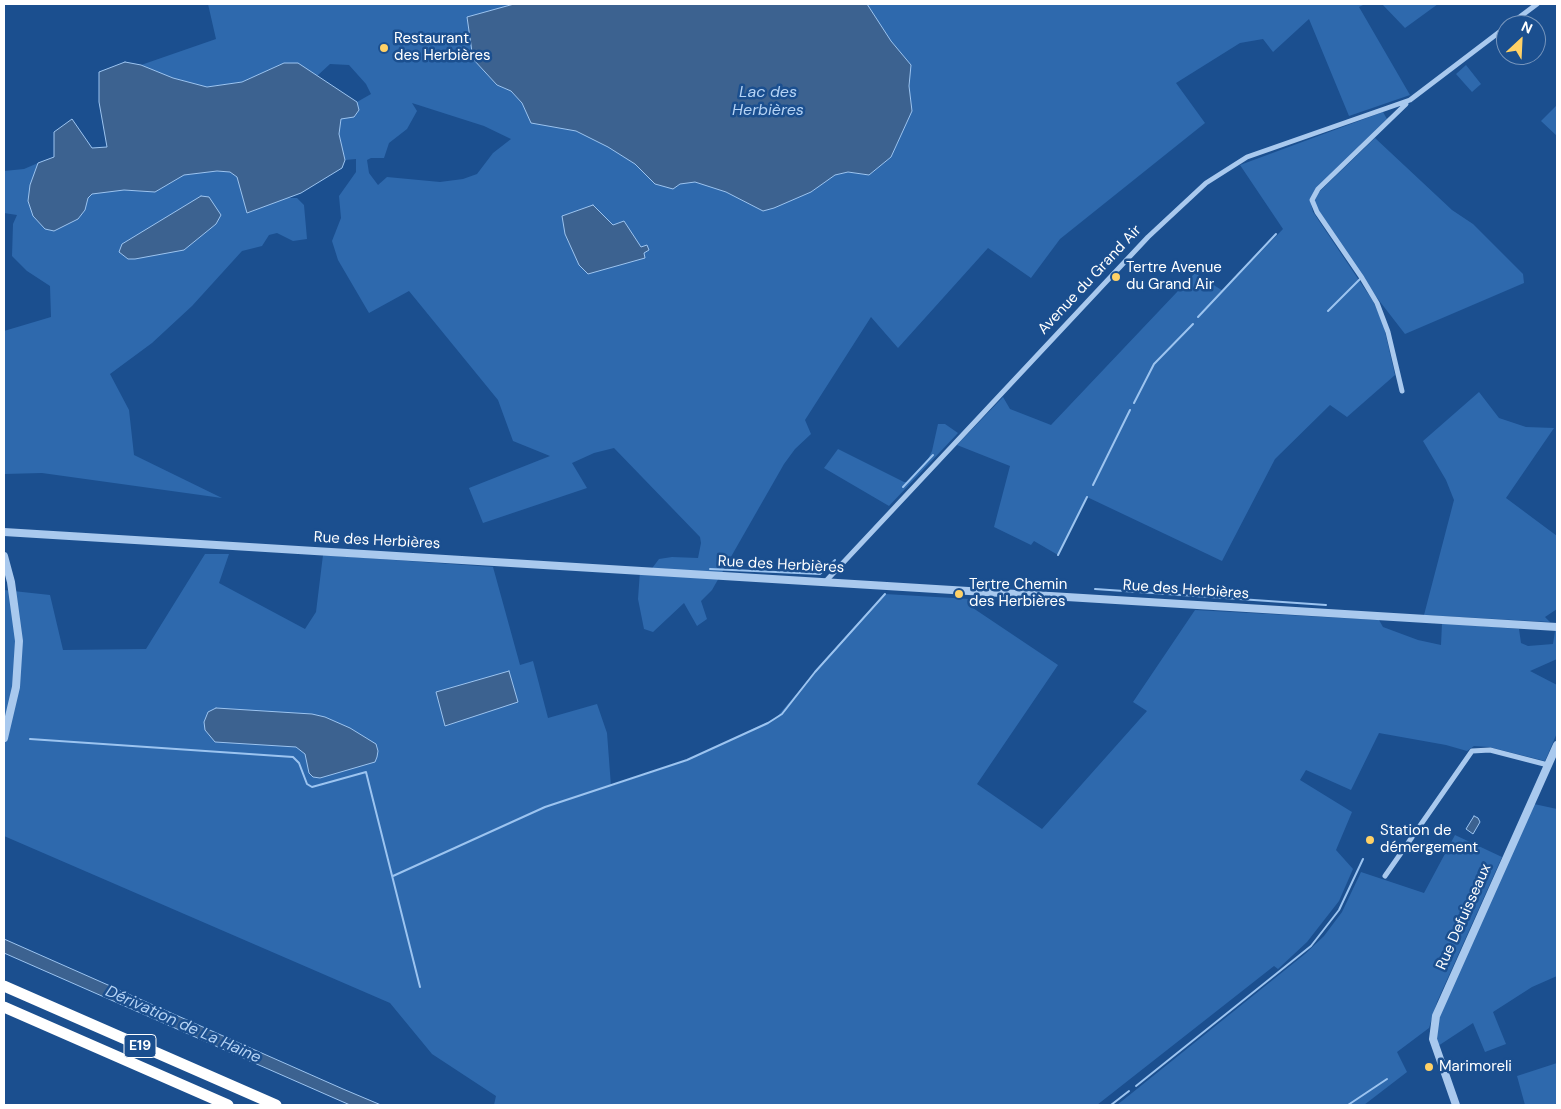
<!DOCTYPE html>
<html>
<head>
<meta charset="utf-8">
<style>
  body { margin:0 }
  #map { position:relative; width:1561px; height:1109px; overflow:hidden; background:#1b4f8f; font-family:"DM Sans",sans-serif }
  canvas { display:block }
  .frame { position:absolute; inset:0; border:5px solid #fff; pointer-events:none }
  .north { position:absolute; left:1496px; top:15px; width:50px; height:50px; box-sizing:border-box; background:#1b4f8f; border:1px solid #7695bc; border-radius:50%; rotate:25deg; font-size:14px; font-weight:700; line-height:20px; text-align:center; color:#fff }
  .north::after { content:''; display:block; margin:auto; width:18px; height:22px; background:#ffd166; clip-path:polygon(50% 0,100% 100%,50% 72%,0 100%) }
</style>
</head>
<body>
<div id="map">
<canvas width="1561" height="1109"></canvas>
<div class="frame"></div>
<div class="north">N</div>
</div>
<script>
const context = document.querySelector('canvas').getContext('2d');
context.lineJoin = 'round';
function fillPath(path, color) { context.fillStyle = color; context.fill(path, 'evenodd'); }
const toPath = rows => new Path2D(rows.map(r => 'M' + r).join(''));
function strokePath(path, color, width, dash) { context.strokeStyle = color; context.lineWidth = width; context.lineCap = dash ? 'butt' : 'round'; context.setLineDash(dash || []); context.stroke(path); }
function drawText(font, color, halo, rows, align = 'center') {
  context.font = font + ' "DM Sans",sans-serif'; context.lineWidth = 5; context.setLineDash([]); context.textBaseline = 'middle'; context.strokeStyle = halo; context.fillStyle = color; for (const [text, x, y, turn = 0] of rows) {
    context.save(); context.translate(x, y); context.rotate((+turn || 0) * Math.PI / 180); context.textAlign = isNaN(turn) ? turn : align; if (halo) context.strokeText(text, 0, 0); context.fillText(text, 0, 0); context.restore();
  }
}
fillPath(toPath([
  [208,4,514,4,468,17,473,59,497,85,511,91,522,103,531,123,576,131,608,147,636,164,655,184,695,182,726,192,763,211,811,192,835,175,848,172,869,175,891,157,912,111,909,86,911,65,891,41,867,4,1365,4,1359,7,1410,95,1349,116,1309,19,1273,52,1263,39,1240,43,1176,83,1205,123,1060,239,1031,278,988,248,898,348,871,317,805,420,811,434,795,449,784,464,712,590,701,601,707,619,697,626,684,603,653,632,644,629,638,599,640,571,650,571,659,559,672,557,698,558,701,543,700,537,614,448,594,453,572,463,587,488,483,523,469,488,550,456,513,441,498,400,409,291,369,313,338,260,332,241,341,218,339,196,356,172,356,159,345,160,339,134,341,118,359,110,357,102,371,94,366,84,349,65,330,64,317,76,298,63,284,63,242,82,207,87,173,78,141,65,216,39],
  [412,103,484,126,511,139,493,153,477,174,463,179,440,182,387,177,378,185,369,173,367,160,371,158,384,158,389,143,407,129,417,111],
  [1382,4,1438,4,1405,28],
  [1466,65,1481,84,1472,92,1456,74],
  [1557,105,1557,136,1541,121],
  [1383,112,1387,119,1318,186,1310,200,1313,212,1373,301,1383,323,1395,375,1347,417,1330,405,1275,459,1222,561,1087,497,1058,555,1034,541,1031,545,994,527,1010,466,957,445,1003,397,1010,409,1051,425,1195,273,1223,291,1283,229,1240,165],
  [1375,138,1452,210,1473,224,1523,274,1524,283,1405,334,1374,294,1315,205,1315,197,1318,193],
  [38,163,30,185,85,210,88,198,92,194,124,190,155,192,184,175,217,171,230,172,237,177,247,213,287,198,297,198,304,205,307,239,293,241,277,233,269,235,262,246,242,251,192,306,152,343,110,374,129,410,134,455,222,498,42,473,4,474,4,331,51,317,50,286,27,271,12,256,13,224,17,215,4,213,4,171,24,169],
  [1479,392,1499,418,1526,427,1554,428,1506,498,1557,536,1557,609,1545,617,1550,622,1424,615,1454,500,1446,480,1423,441],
  [938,424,945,424,958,433,889,506,824,468,838,449,904,482,907,482,926,463,932,451],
  [205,554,229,554,219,583,305,629,316,612,323,555,493,567,520,665,533,661,548,718,597,704,607,733,611,786,687,760,776,718,815,672,885,594,970,599,970,606,1058,665,977,784,1042,829,1147,711,1133,702,1195,610,1379,620,1383,627,1418,640,1441,645,1442,623,1519,629,1521,643,1528,646,1553,644,1555,631,1557,631,1557,659,1530,671,1557,685,1557,733,1545,761,1489,747,1474,746,1467,751,1446,745,1379,733,1351,790,1306,770,1300,780,1352,812,1336,850,1353,869,1339,901,1307,942,1278,969,1274,966,1097,1105,494,1105,496,1096,432,1054,390,1003,4,836,4,590,50,595,63,650,146,649],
  [1534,804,1557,809,1557,976,1532,987,1493,1012,1506,1044,1485,1052,1473,1023,1438,1046,1436,1029,1441,1010],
  [1455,835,1502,857,1437,1002,1429,1028,1397,1052,1407,1072,1364,1105,1117,1105,1305,954,1324,936,1342,912,1361,872,1424,893],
  [1557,1063,1557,1105,1525,1105,1517,1076]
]), '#2e69ad');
const water = toPath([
  [514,4,867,4,891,41,911,65,909,86,912,111,891,157,869,175,848,172,835,175,811,192,774,208,763,211,726,192,695,182,680,184,673,189,655,184,635,164,608,147,576,131,531,123,522,103,511,91,497,85,473,59,467,17,514,4],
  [125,62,141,65,173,78,207,87,242,82,284,63,298,63,357,102,359,110,354,117,341,119,339,134,345,160,342,168,301,193,247,213,237,177,230,172,217,171,184,175,155,192,124,190,92,194,88,198,85,210,78,219,54,231,45,229,33,216,28,201,30,185,38,163,54,157,54,132,72,119,92,148,107,147,99,102,99,72,125,62],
  [201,196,209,197,221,215,216,224,184,250,135,259,128,259,119,252,122,244,201,196],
  [593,205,613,225,624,221,641,247,647,245,649,250,644,253,645,258,588,274,579,265,565,234,562,216,593,205],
  [509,671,518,702,445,726,436,692,509,671],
  [216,708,312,714,325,717,350,728,376,744,378,751,377,757,375,762,320,778,313,777,309,773,305,754,296,747,215,742,205,730,204,722,208,712,216,708],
  [1474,816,1478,818,1480,822,1473,834,1466,829,1474,816],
  [4,939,343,1089,381,1105,350,1105,4,953,4,939]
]);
fillPath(water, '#3c6290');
strokePath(water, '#9cc4f0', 1);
strokePath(toPath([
  [1328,311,1360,279],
  [1198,317,1276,234],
  [1134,403,1154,364,1193,324],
  [1093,485,1130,410],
  [903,487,933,455],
  [1058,555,1087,497],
  [710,569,820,574,835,560],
  [1095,589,1326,605],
  [30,739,293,757,299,763,307,784,312,787,366,772,420,987],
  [393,876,545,807,687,760,768,723,782,714,815,672,885,594],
  [1136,1086,1311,946,1339,910,1363,859],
  [1111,1105,1129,1091],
  [1348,1105,1387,1079]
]), '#9cc4f0', 2);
strokePath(toPath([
  [1509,25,1537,4],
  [1402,391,1388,332,1377,303,1362,278,1317,212,1312,200,1318,189,1406,104],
  [825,582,1148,237,1206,183,1247,157,1410,100,1506,27],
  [1385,876,1472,751,1490,750,1548,765]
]), '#a9c9ee', 5);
strokePath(toPath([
  [4,532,1557,627],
  [4,556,11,582,19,641,16,687,4,738],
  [1456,1105,1433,1039,1436,1016,1557,745]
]), '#a9c9ee', 8);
strokePath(toPath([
  [4,986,276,1105],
  [4,1007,228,1105]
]), '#fff', 11);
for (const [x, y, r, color] of [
  [384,48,5,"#ffd166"],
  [1116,277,5,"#ffd166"],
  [959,594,5,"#ffd166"],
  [1370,840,5,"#ffd166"],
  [1429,1067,5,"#ffd166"]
]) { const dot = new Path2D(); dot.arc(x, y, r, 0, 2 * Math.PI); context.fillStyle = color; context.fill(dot); strokePath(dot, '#1b4f8f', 2); }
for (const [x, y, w] of [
  [140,1046,32]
]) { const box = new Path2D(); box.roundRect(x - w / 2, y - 11.5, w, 23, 4); context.fillStyle = '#1b4f8f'; context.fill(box); strokePath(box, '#fff', 1); }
drawText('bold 14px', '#fff', null, [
  ["E19",140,1046]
]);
drawText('15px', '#fff', '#1b4f8f', [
  ["Restaurant",394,39],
  ["des Herbières",394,56],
  ["Tertre Avenue",1126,268],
  ["du Grand Air",1126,285],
  ["Tertre Chemin",969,585],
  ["des Herbières",969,602],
  ["Station de",1380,831],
  ["démergement",1380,848],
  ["Marimoreli",1439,1067]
], 'left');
drawText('15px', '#fff', '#1b4f8f', [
  ["Avenue du Grand Air",1090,280,-47],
  ["Rue des Herbières",377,541,3],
  ["Rue des Herbières",781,565,3],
  ["Rue des Herbières",1186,590,4],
  ["Rue Defuisseaux",1464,917,-66]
]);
drawText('italic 16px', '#b5d3f5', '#1b4f8f', [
  ["Lac des",768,93],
  ["Herbières",768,111],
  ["Dérivation de La Haine",183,1025,24]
]);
</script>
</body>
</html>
